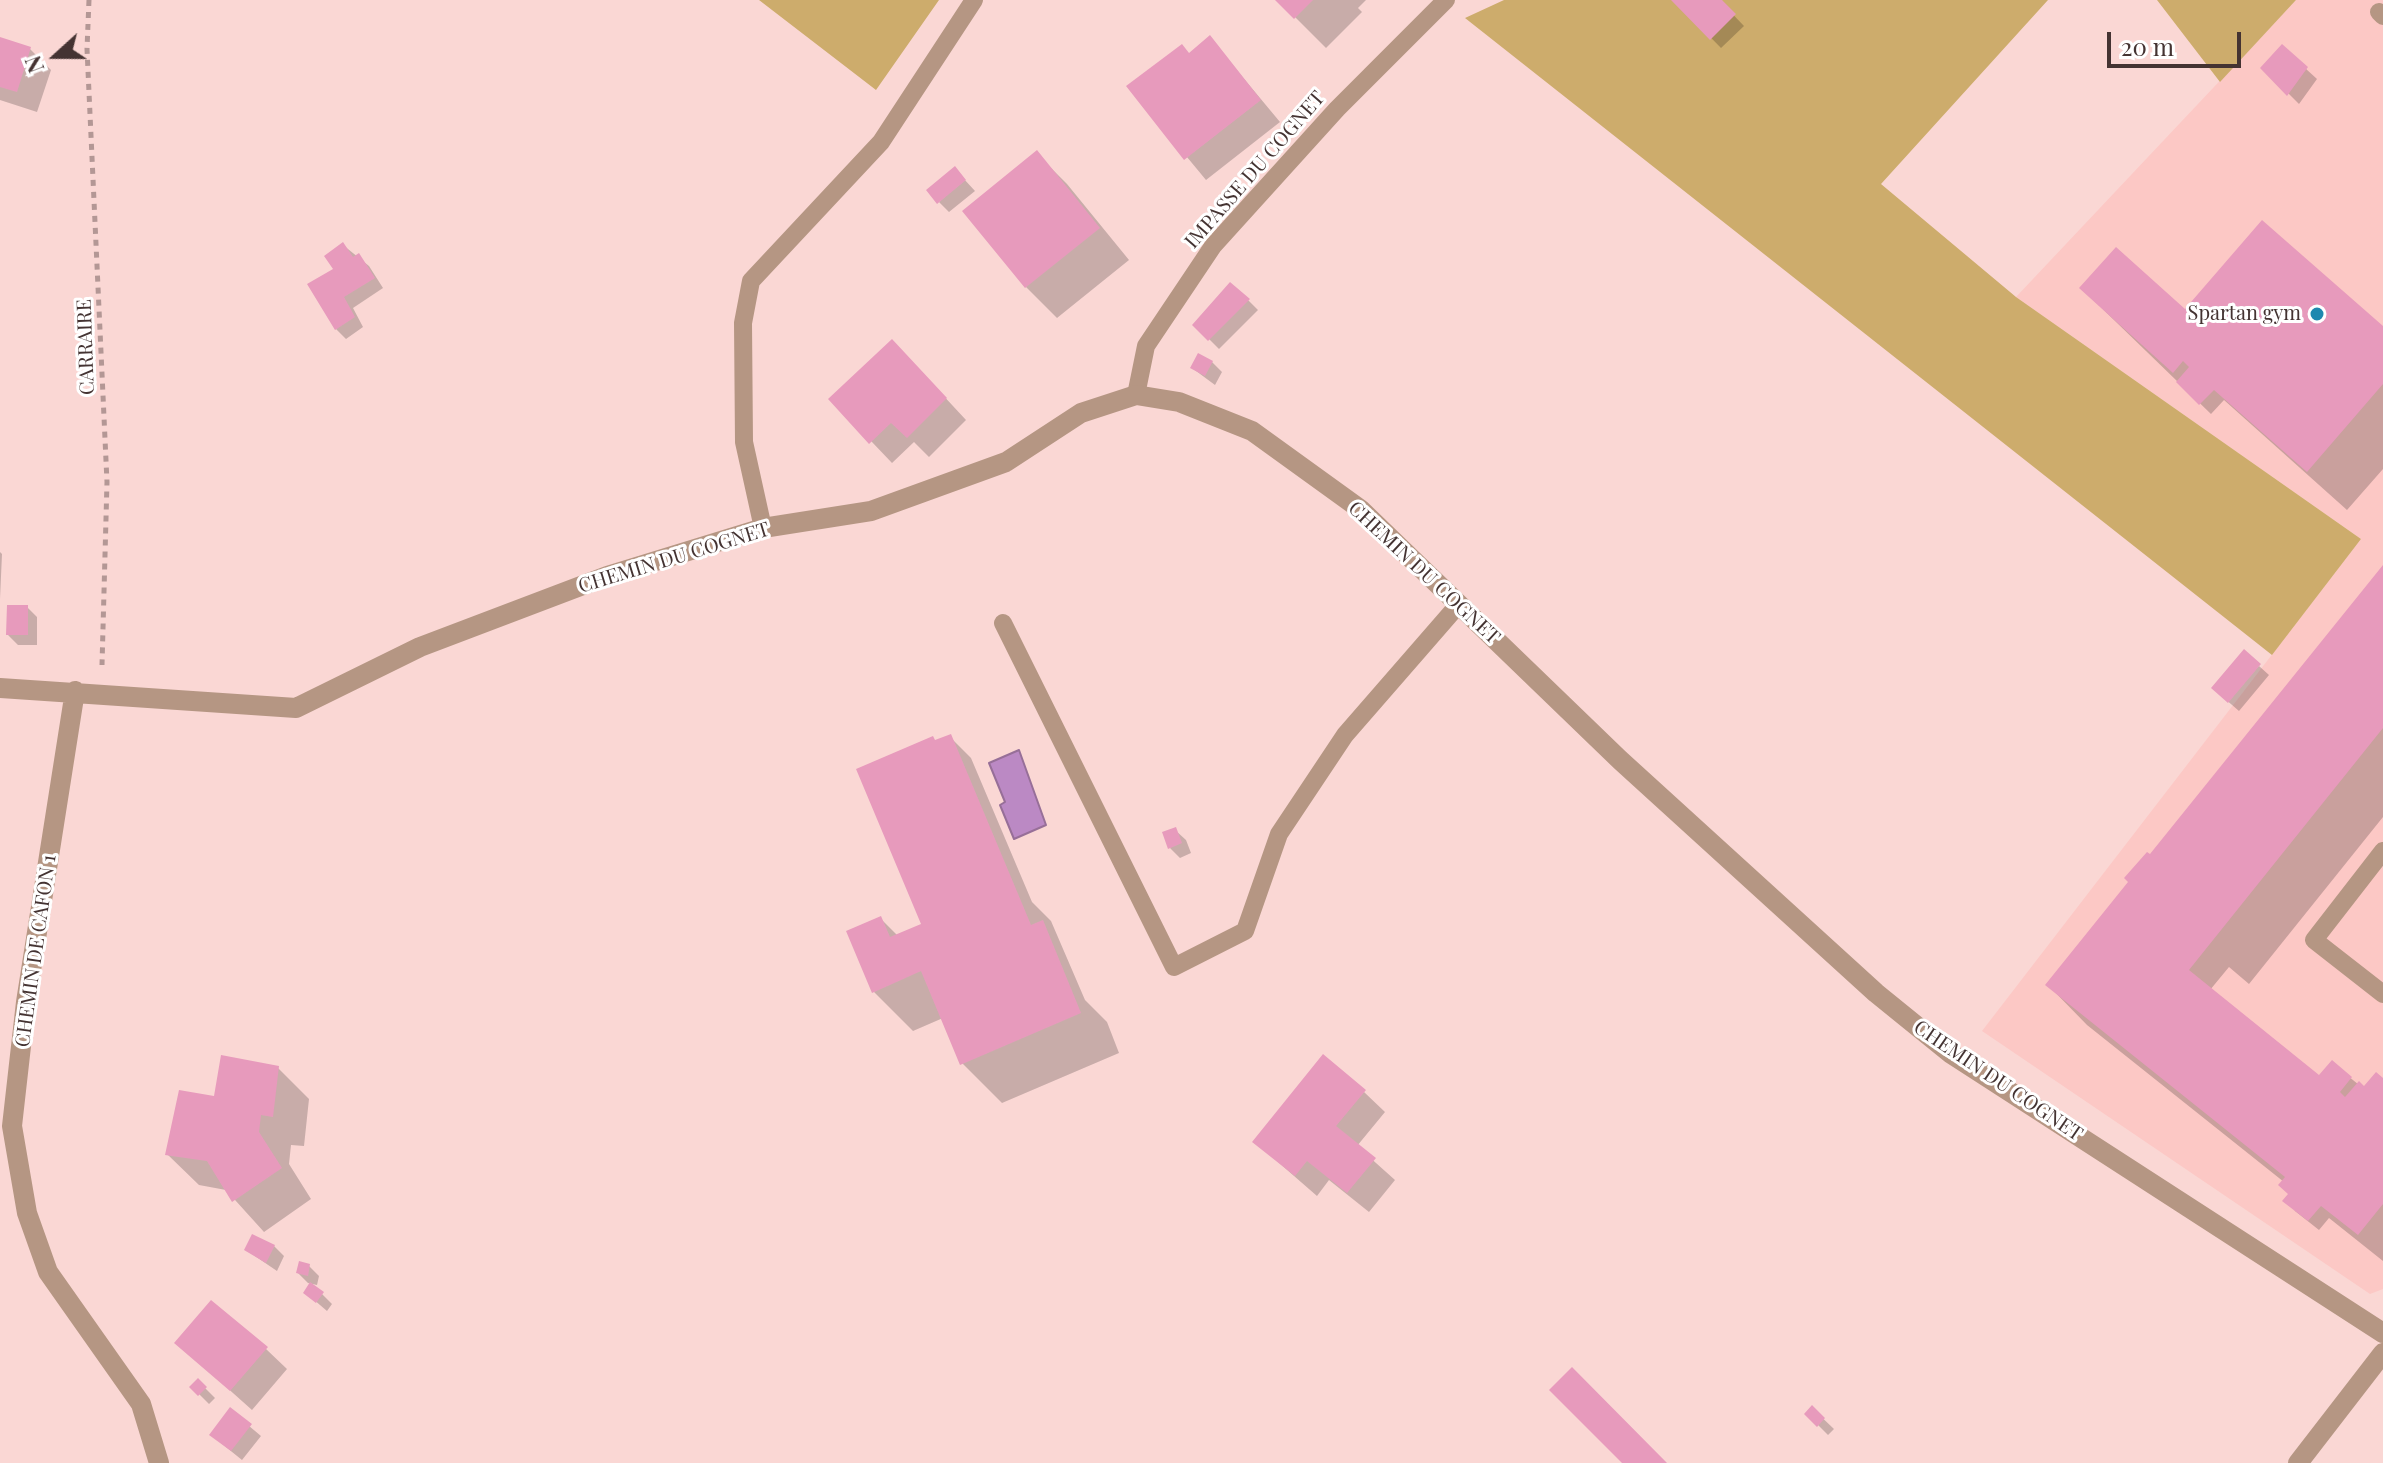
<!DOCTYPE html>
<html>
<head>
<meta charset="utf-8">
<style>
  body { margin:0 }
  #map { position:relative; width:2383px; height:1463px; overflow:hidden; background:#fad7d4; font-family:"Playfair Display",serif }
  canvas { display:block }
  .north { position:absolute; left:16px; top:16px; width:80px; height:80px; -webkit-text-stroke:6px #fff; paint-order:stroke; rotate:249deg; font-size:22px; font-weight:700; line-height:32px; text-align:center; color:#443332 }
  .north::after { content:''; display:block; margin:auto; width:28px; height:36px; background:#443332; clip-path:polygon(50% 0,100% 100%,50% 72%,0 100%) }
  .scale { position:absolute; left:2107px; top:32px; width:134px; height:36px; box-sizing:border-box; border:4px solid #443332; border-top:0; padding-left:10px; font-size:24px; line-height:28px; white-space:nowrap; color:#443332; -webkit-text-stroke:6px #fff; paint-order:stroke }
</style>
</head>
<body>
<div id="map">
<canvas width="2383" height="1463"></canvas>
<div class="north">N</div>
<div class="scale">20 m</div>
</div>
<script>
const context = document.querySelector('canvas').getContext('2d');
context.lineJoin = 'round';
function fillPath(path, color) { context.fillStyle = color; context.fill(path, 'evenodd'); }
const toPath = rows => new Path2D(rows.map(r => 'M' + r).join(''));
function strokePath(path, color, width, dash) { context.strokeStyle = color; context.lineWidth = width; context.lineCap = dash ? 'butt' : 'round'; context.setLineDash(dash || []); context.stroke(path); }
function drawText(font, color, halo, rows, align = 'center') {
  context.font = font + ' "Playfair Display",serif'; context.lineWidth = 6; context.setLineDash([]); context.textBaseline = 'middle'; context.strokeStyle = halo; context.fillStyle = color; for (const [text, x, y, turn = 0] of rows) {
    context.save(); context.translate(x, y); context.rotate((+turn || 0) * Math.PI / 180); context.textAlign = isNaN(turn) ? turn : align; if (halo) context.strokeText(text, 0, 0); context.fillText(text, 0, 0); context.restore();
  }
}
fillPath(toPath([
  [2296,0,2383,0,2383,1289,2370,1294,1982,1031,2361,539,2016,297]
]), '#fcc8c5');
fillPath(toPath([
  [759,0,939,0,876,90],
  [1504,0,2048,0,1881,184,2016,297,2361,539,2272,655,1465,18],
  [2157,0,2296,0,2220,82]
]), '#cdac6c');
const water = toPath([
  [1019,750,1046,825,1014,839,1000,805,1005,802,989,763,1019,750]
]);
fillPath(water, '#bb89c4');
strokePath(water, '#976f98', 2);
fillPath(toPath([
  [1278,0,1366,0,1358,8,1362,12,1326,48],
  [1674,0,1719,0,1744,26,1721,48],
  [1210,38,1280,122,1206,180,1129,87,1190,55],
  [0,39,30,49,51,70,37,112,0,100],
  [2282,47,2317,79,2299,104,2263,68],
  [1036,153,1067,184,1129,260,1057,318,1026,287],
  [964,179,975,191,949,212,939,202],
  [343,245,369,266,383,288,353,308,363,327,346,339,336,329,336,270],
  [2081,288,2185,311,2383,329,2383,469,2347,510,2224,400,2211,414],
  [1248,300,1258,310,1219,349,1195,325],
  [1212,362,1222,372,1215,385,1192,368],
  [913,363,966,420,929,457,914,442,892,463,831,399],
  [0,552,2,554,0,599],
  [2383,568,2383,817,2249,984,2229,967,2210,990,2331,1087,2332,1063,2364,1089,2383,1081,2383,1261,2329,1218,2319,1230,2295,1211,2284,1182,2087,1025,2048,985],
  [27,607,37,617,37,645,18,645,8,635],
  [2259,666,2269,675,2239,711,2224,698],
  [950,737,971,758,1032,902,1051,921,1085,1000,1107,1022,1119,1053,1002,1103,962,1063,943,1018,913,1031,873,991,881,919,898,936,924,925,937,742],
  [1175,830,1186,840,1191,853,1180,858,1170,848],
  [278,1068,309,1099,304,1146,291,1145,289,1164,311,1199,264,1232,226,1190,199,1185,168,1155,216,1098],
  [1364,1092,1385,1112,1357,1146,1395,1180,1369,1212,1329,1180,1317,1196,1255,1142],
  [274,1246,284,1256,277,1271,246,1250],
  [309,1266,319,1276,317,1285,308,1283,298,1273],
  [306,1293,322,1294,332,1304,327,1311],
  [177,1343,266,1349,287,1369,252,1410],
  [198,1381,215,1398,209,1404,192,1387],
  [1812,1408,1834,1429,1828,1435,1807,1414],
  [230,1410,261,1436,242,1460,211,1435]
]), '#0003');
fillPath(toPath([
  [1275,0,1313,0,1294,19],
  [1671,0,1722,0,1736,14,1710,40],
  [1210,35,1261,100,1184,160,1126,86,1182,44,1189,53],
  [0,37,31,47,17,92,0,87],
  [2282,44,2308,67,2287,96,2260,68],
  [1037,150,1100,228,1025,288,962,211],
  [955,166,966,180,937,204,926,190],
  [2262,220,2383,326,2383,384,2307,472,2214,390,2199,405,2176,382,2189,367,2183,361,2173,373,2079,288,2116,247,2185,309],
  [343,242,353,257,359,253,375,278,344,297,355,317,335,330,307,284,333,269,324,256],
  [1230,282,1250,299,1208,341,1192,325],
  [892,339,947,398,907,438,891,423,869,444,828,399],
  [1198,353,1213,361,1205,376,1190,368],
  [2383,565,2383,728,2189,970,2319,1075,2332,1060,2352,1077,2340,1092,2345,1097,2359,1081,2364,1086,2376,1072,2383,1078,2383,1204,2358,1235,2321,1206,2308,1221,2282,1201,2288,1194,2278,1185,2285,1177,2045,985,2128,882,2124,878,2147,852,2150,854],
  [7,605,28,605,28,635,6,635],
  [2244,649,2261,664,2228,703,2211,688],
  [951,734,1031,925,1043,920,1081,1013,960,1065,921,971,872,993,846,931,881,916,890,937,921,924,856,769,933,736,935,740],
  [1176,827,1182,843,1168,849,1162,832],
  [1323,1054,1366,1090,1336,1126,1376,1158,1347,1193,1307,1161,1295,1176,1252,1142],
  [221,1055,279,1066,273,1117,261,1115,259,1132,282,1168,232,1202,207,1161,165,1155,179,1090,214,1096],
  [252,1234,275,1245,266,1263,244,1250],
  [299,1261,310,1264,308,1276,296,1273],
  [310,1282,324,1292,316,1303,303,1293],
  [211,1300,268,1347,230,1391,174,1343],
  [1572,1367,1667,1463,1622,1463,1549,1390],
  [198,1378,207,1387,198,1396,189,1387],
  [1812,1405,1825,1418,1817,1427,1804,1414],
  [230,1407,252,1424,231,1451,209,1435]
]), '#e79abc');
strokePath(toPath([
  [89,0,87,49,107,482,102,665]
]), '#b39795', 5, [6, 6]);
strokePath(toPath([
  [2379,12,2383,16],
  [1136,395,1146,346,1213,246,1337,109,1446,0],
  [763,528,744,442,743,323,751,281,881,142,974,0],
  [1003,623,1174,967,1245,931,1279,834,1345,735,1459,604],
  [2383,851,2314,940,2383,994]
]), '#b59683', 18);
strokePath(toPath([
  [0,688,296,708,420,647,607,576,763,528,871,511,1006,462,1081,413,1136,395,1179,402,1252,431,1360,509,1620,760,1876,993,1950,1053,2383,1333],
  [75,691,26,1002,12,1126,27,1213,48,1272,141,1404,159,1463],
  [2298,1463,2383,1353]
]), '#b59683', 20);
for (const [x, y, r, color] of [
  [2317,314,8,"#1e88af"]
]) { const dot = new Path2D(); dot.arc(x, y, r, 0, 2 * Math.PI); context.fillStyle = color; context.fill(dot); strokePath(dot, '#fff', 3); }
drawText('20px', '#443332', '#fff', [
  ["IMPASSE DU COGNET",1255,170,-49],
  ["CARRAIRE",86,347,-92],
  ["CHEMIN DU COGNET",674,558,-17],
  ["CHEMIN DU COGNET",1424,573,43],
  ["CHEMIN DE CAFON 1",36,951,-82],
  ["CHEMIN DU COGNET",1998,1081,34]
]);
drawText('20px', '#443332', '#fff', [
  ["Spartan gym",2301,314]
], 'right');
</script>
</body>
</html>
